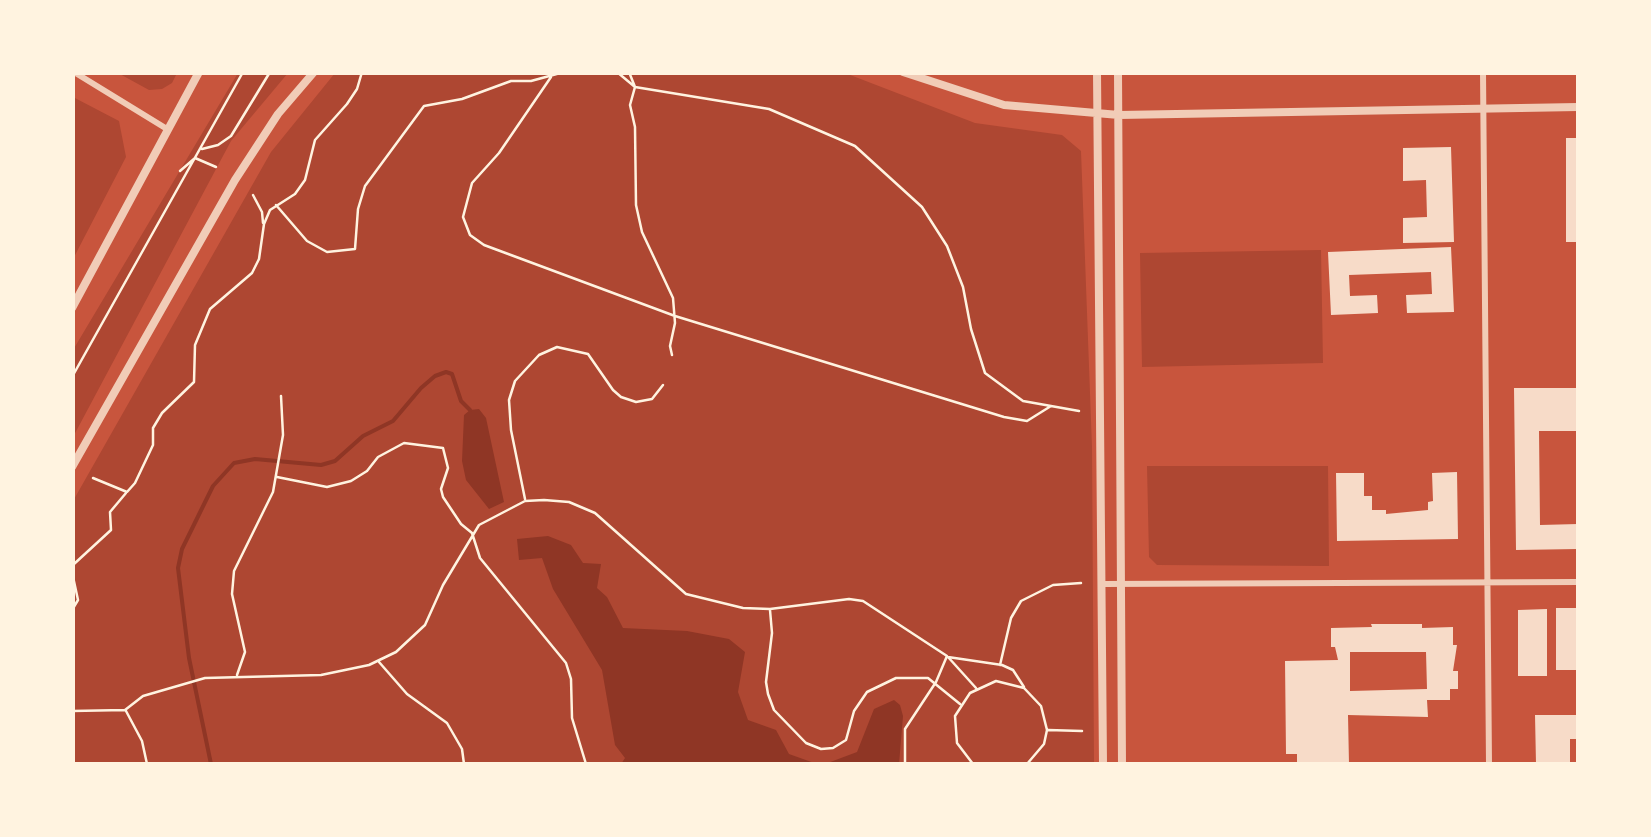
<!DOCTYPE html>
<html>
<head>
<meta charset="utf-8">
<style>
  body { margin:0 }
  #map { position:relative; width:1651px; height:837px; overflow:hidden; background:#c8553d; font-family:"Alegreya Sans",sans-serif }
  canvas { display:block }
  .frame { position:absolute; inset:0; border:75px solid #fff3e0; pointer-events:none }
</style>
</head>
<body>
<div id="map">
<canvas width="1651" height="837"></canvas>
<div class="frame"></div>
</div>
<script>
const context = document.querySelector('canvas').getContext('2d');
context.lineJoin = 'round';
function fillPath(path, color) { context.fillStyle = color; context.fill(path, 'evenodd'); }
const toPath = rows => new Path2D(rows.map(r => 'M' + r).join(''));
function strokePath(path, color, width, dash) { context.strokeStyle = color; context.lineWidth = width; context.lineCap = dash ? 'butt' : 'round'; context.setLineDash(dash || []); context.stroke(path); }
fillPath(toPath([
  [118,73,177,73,172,83,162,89,149,90],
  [238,73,288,73,231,141,73,437,73,350],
  [335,73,845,73,975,123,1062,135,1081,151,1092,447,1094,764,73,764,73,501,271,152],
  [73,97,119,121,126,157,73,259],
  [1321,250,1323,363,1142,367,1140,253],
  [1147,466,1328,466,1329,566,1157,565,1149,557]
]), '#ae4732');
fillPath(toPath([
  [479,409,486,418,504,502,489,509,466,480,462,461,464,415,470,410],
  [548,536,571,545,583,563,601,564,597,588,607,597,623,628,687,631,729,639,745,652,738,692,748,720,776,730,789,754,817,764,621,764,625,758,615,745,602,670,553,589,542,558,519,560,517,539],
  [894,700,900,705,903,716,899,764,825,764,857,752,874,709]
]), '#8f3625');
strokePath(toPath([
  [211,764,189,658,178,568,182,549,213,486,234,463,255,459,321,465,335,461,363,436,393,421,421,388,435,376,446,372,452,374,461,401,470,410]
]), '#8f3625', 4);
fillPath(toPath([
  [1566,138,1578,138,1578,242,1566,242],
  [1451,147,1454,242,1403,243,1403,218,1427,217,1426,180,1403,181,1403,148],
  [1451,247,1454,312,1407,313,1406,295,1432,294,1431,272,1349,275,1350,296,1377,295,1378,313,1331,315,1328,252],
  [1514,388,1578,388,1578,431,1539,431,1540,525,1578,524,1578,549,1516,550],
  [1457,472,1458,539,1337,541,1336,473,1364,473,1364,496,1372,496,1372,510,1386,510,1386,514,1428,510,1428,502,1433,501,1432,473],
  [1556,608,1578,608,1578,670,1556,670],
  [1547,609,1547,676,1518,676,1518,610],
  [1371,624,1422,624,1422,628,1453,627,1453,645,1457,645,1453,671,1458,671,1458,689,1450,689,1450,700,1427,700,1428,717,1348,715,1349,764,1297,764,1297,754,1286,754,1285,661,1338,660,1335,647,1331,647,1331,628,1372,627],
  [1350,652,1426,652,1427,689,1350,691],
  [1535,715,1578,715,1578,739,1570,739,1570,764,1536,764]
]), '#f7dbc8');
strokePath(toPath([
  [617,72,635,87,769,109,855,146,922,207,947,246,963,287,971,329,985,373,1023,401,1079,411],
  [629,72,635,87,630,105,635,127,636,205,642,232,673,298,675,323,670,346,672,355],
  [551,77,499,153,472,183,463,217,470,235,484,245,675,316,1004,417,1027,421,1051,406],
  [202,149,218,145,231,136,270,72],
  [180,171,195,158,216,167],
  [253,195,262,212,263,223],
  [276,205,307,241,327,252,355,249,358,209,365,186,424,106,462,99,511,81,531,81,564,72],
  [72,377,243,72],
  [277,477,327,487,351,481,367,471,378,457,404,443,443,448,448,468,441,489,443,497,461,524,472,533,480,558,566,663,571,679,572,718,586,764],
  [93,478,127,492,135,483,153,445,153,428,162,413,194,382,195,345,210,309,252,273,259,259,264,224,270,210,295,194,305,180,315,140,347,104,357,89,362,72],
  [525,499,511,430,509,400,515,381,539,355,557,347,588,354,613,390,621,397,636,402,652,399,663,385],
  [72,570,74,564,111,530,110,512,126,493],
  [72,572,78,600,72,610],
  [770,610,772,633,766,682,768,694,774,710,806,743,821,749,833,748,846,740,854,711,867,692,896,678,928,678,960,704],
  [948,657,1002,665,1013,670,1024,687],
  [948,657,976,688],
  [379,662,407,694,447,723,462,749,464,764],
  [1000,665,1011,618,1021,601,1053,585,1081,583],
  [237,675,245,652,232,594,234,571,273,492,283,435,281,396],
  [72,711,125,710,143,696,205,678,321,675,369,665,396,652,425,625,443,585,479,525,525,501,544,500,569,502,595,513,686,594,743,608,770,609,849,599,863,601,947,656,936,682,905,729,905,764],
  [126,711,142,741,147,764],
  [1048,730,1082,731],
  [973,764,957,743,955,716,970,693,996,681,1024,688,1041,706,1047,730,1044,744,1027,764]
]), '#fff3e0', 2.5);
strokePath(toPath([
  [74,72,167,129],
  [1483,72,1489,764],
  [1103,584,1578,582]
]), '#f1ccb7', 6);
strokePath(toPath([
  [903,72,1004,105,1119,115,1578,107],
  [1097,72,1103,764],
  [1118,72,1122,764],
  [72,308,199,72],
  [72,467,235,180,278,114,314,72]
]), '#f1ccb7', 8);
</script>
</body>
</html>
